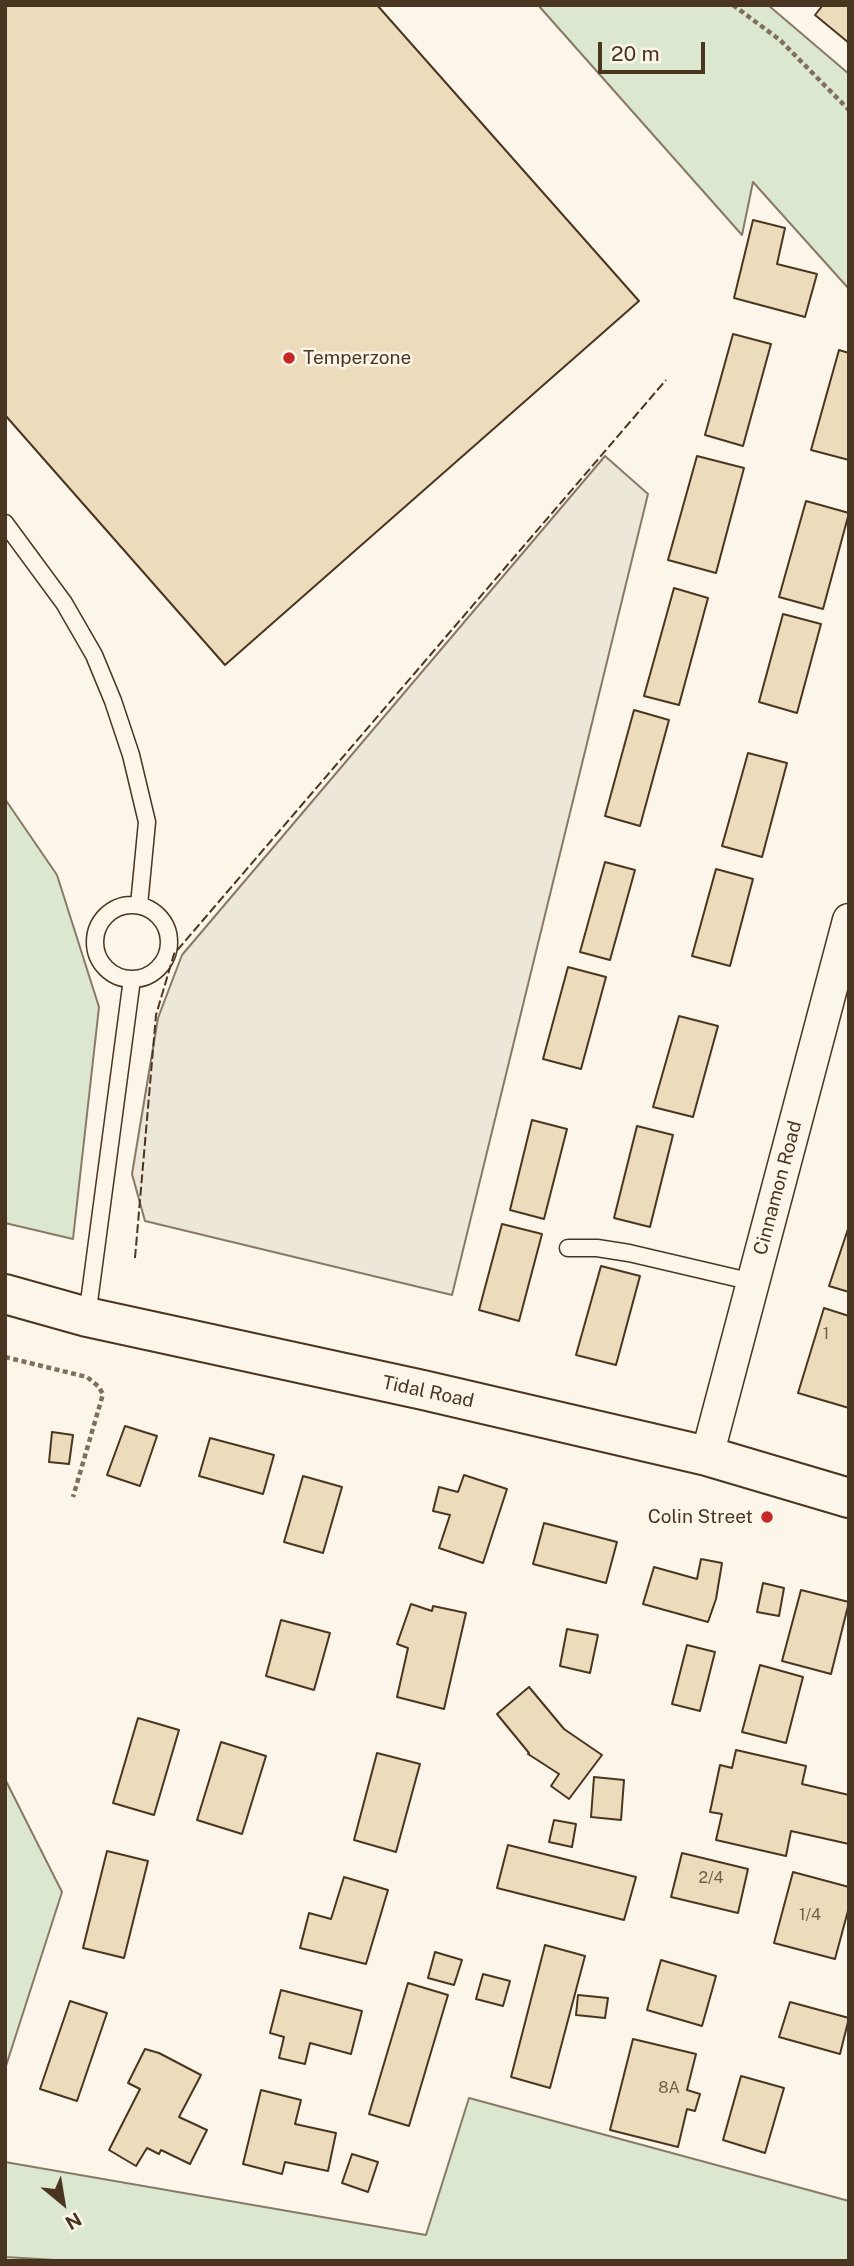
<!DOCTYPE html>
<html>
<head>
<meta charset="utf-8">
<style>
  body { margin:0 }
  #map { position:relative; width:854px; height:2266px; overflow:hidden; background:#fbf6e9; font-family:"Public Sans",sans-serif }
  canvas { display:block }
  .frame { position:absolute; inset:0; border:7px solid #4a3520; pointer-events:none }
  .north { position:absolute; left:28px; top:2168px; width:70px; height:70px; -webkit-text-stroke:5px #fbf6e9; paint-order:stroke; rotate:150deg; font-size:19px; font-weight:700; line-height:28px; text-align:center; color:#4a3520 }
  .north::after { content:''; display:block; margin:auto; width:24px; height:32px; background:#4a3520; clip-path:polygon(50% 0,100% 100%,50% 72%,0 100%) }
  .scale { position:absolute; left:598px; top:42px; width:107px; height:32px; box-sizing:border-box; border:4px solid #4a3520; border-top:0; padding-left:9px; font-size:21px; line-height:24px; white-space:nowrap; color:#4a3520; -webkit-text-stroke:5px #fbf6e9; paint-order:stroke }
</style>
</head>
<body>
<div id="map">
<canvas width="854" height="2266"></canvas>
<div class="frame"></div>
<div class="north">N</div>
<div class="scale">20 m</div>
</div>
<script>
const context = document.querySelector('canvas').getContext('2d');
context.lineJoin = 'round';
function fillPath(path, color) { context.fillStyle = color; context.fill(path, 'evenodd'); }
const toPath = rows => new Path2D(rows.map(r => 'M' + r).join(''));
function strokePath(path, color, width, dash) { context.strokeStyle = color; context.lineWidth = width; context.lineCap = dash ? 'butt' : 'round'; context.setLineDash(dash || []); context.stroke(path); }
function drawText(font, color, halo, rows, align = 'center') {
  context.font = font + ' "Public Sans",sans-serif'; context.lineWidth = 5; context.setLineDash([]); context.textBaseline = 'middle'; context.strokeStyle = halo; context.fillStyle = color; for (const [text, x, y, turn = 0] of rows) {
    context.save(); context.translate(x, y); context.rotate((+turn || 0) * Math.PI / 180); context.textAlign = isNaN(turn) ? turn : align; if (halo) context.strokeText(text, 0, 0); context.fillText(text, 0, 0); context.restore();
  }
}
const green = toPath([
  [538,5,768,5,849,74,849,289,753,182,742,235,538,5],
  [5,799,57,875,99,1007,73,1239,5,1223,5,799],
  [5,1779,62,1892,5,2069,5,1779],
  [469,2098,849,2201,849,2261,71,2261,5,2257,5,2162,426,2235,469,2098]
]);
fillPath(green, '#dce7d0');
strokePath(green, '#887966', 2);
const parking = toPath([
  [605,456,648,494,452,1295,145,1221,132,1174,158,1018,182,955,605,456]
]);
fillPath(parking, '#ede7d9');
strokePath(parking, '#887966', 2);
const building = toPath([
  [5,5,377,5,639,301,225,665,5,415,5,5],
  [823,5,849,5,849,43,815,15,823,5],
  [753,220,785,228,777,264,817,274,805,317,734,298,753,220],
  [733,334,771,344,743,446,705,435,733,334],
  [839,350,849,353,849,460,811,450,839,350],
  [697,456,744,468,716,573,668,560,697,456],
  [806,501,849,513,823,609,779,597,806,501],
  [674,588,708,598,679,705,644,696,674,588],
  [783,614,821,624,797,713,759,702,783,614],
  [634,710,669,720,640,826,605,816,634,710],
  [748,753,787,763,762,857,722,846,748,753],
  [605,862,635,870,610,960,580,952,605,862],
  [716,869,753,879,730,966,692,956,716,869],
  [568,967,606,977,581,1069,543,1059,568,967],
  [679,1016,718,1026,693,1117,653,1107,679,1016],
  [532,1120,567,1129,544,1219,510,1210,532,1120],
  [637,1126,673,1135,650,1227,614,1218,637,1126],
  [502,1224,542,1234,519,1321,479,1310,502,1224],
  [849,1226,849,1292,829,1286,849,1226],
  [601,1266,640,1276,616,1365,576,1355,601,1266],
  [824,1308,849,1316,849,1408,798,1393,824,1308],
  [125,1426,157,1436,140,1486,107,1475,125,1426],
  [52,1432,73,1435,69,1464,49,1462,52,1432],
  [210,1438,274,1455,263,1494,199,1476,210,1438],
  [464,1475,507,1489,483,1563,439,1548,450,1515,433,1511,439,1487,458,1492,464,1475],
  [303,1476,342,1487,323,1553,284,1542,303,1476],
  [544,1523,617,1542,606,1583,533,1564,544,1523],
  [701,1559,722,1563,716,1599,708,1622,643,1604,654,1567,697,1579,701,1559],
  [763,1583,784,1588,779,1616,757,1612,763,1583],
  [801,1590,849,1602,831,1674,782,1661,801,1590],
  [411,1604,432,1611,433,1606,466,1613,444,1709,397,1697,408,1648,397,1644,411,1604],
  [281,1620,330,1633,314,1690,266,1676,281,1620],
  [567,1629,598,1635,590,1673,560,1666,567,1629],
  [687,1645,715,1652,700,1711,672,1704,687,1645],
  [760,1665,803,1677,786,1743,742,1732,760,1665],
  [529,1687,564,1729,602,1755,569,1799,551,1786,559,1774,528,1754,529,1753,497,1714,529,1687],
  [138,1718,179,1730,154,1815,113,1803,138,1718],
  [221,1742,266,1756,242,1834,197,1820,221,1742],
  [736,1750,806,1766,802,1784,849,1795,849,1844,791,1831,786,1856,716,1840,722,1814,710,1812,720,1765,732,1768,736,1750],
  [377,1753,420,1764,396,1852,354,1840,377,1753],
  [594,1777,624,1780,621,1820,591,1817,594,1777],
  [554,1820,576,1824,572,1847,549,1842,554,1820],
  [508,1845,636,1877,624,1920,497,1888,508,1845],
  [107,1851,148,1861,124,1958,83,1948,107,1851],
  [682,1853,748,1869,738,1913,671,1897,682,1853],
  [793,1872,849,1887,849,1907,835,1959,774,1943,793,1872],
  [344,1877,388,1890,366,1964,300,1948,309,1913,331,1919,344,1877],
  [545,1945,585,1956,550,2088,511,2077,545,1945],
  [435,1952,462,1960,454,1985,428,1978,435,1952],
  [661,1960,716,1976,702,2026,647,2010,661,1960],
  [483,1974,510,1981,503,2006,476,1999,483,1974],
  [408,1983,448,1995,409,2126,369,2114,408,1983],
  [281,1990,362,2011,351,2054,310,2043,305,2064,279,2058,284,2037,270,2033,281,1990],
  [578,1995,608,1998,605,2018,576,2015,578,1995],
  [70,2001,107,2013,77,2101,40,2089,70,2001],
  [790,2002,849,2018,840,2054,779,2037,790,2002],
  [633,2039,696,2054,687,2090,700,2094,695,2111,687,2109,678,2147,610,2130,633,2039],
  [145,2049,159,2053,201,2075,179,2117,207,2130,190,2164,161,2150,159,2154,147,2148,136,2166,109,2150,140,2089,128,2083,145,2049],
  [741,2076,784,2088,765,2153,723,2140,741,2076],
  [261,2090,301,2100,295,2124,336,2133,328,2171,285,2162,282,2174,243,2164,261,2090],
  [352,2154,378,2162,368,2192,342,2183,352,2154]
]);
fillPath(building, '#ecdcbc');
strokePath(building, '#4a3520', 2);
const lane = toPath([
  [5,523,64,603,94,655,113,701,131,755,147,822,139,905],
  '95 942a37 37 0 1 1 74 0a37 37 0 1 1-74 0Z',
  [568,1248,597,1248,629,1253,753,1282],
  [87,1317,132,979]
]);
const street = toPath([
  [707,1456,849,920]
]);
const secondary = toPath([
  [5,1294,87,1317,423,1390,707,1456,849,1498]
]);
strokePath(lane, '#4a3520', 19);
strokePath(street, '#4a3520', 35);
strokePath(secondary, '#4a3520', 42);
strokePath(toPath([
  [733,5,780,40,849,110],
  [5,1357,87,1377,98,1386,103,1394,73,1497]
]), '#7f6f5c', 4.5, [5, 3.5]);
strokePath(lane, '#fbf6e9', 16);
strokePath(street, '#fbf6e9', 32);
strokePath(secondary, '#fbf6e9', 38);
strokePath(toPath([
  [135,1258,156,1015,174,954,666,380]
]), '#4a3520', 2, [9, 3.5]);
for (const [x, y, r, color] of [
  [289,358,7,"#c62828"],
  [767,1517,7,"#c62828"]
]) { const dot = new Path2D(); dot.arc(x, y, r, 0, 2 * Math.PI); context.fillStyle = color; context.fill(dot); strokePath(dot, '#fbf6e9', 2.5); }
drawText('16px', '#725f47', null, [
  ["1",826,1334],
  ["2/4",711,1878],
  ["1/4",810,1915],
  ["8A",669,2088]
]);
drawText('19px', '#4a3520', '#fbf6e9', [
  ["Temperzone",303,358],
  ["Colin Street",753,1517,"right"]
], 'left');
drawText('19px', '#4a3520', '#fbf6e9', [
  ["Cinnamon Road",778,1188,-75],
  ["Tidal Road",428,1392,12]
]);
</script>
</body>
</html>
